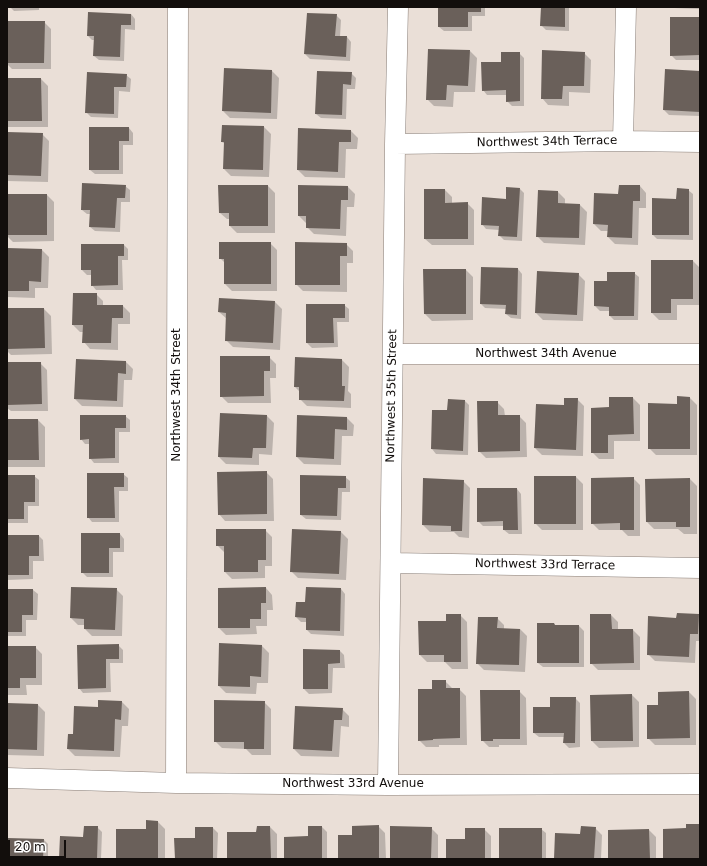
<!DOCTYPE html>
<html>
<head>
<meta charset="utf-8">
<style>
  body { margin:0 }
  #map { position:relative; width:707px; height:866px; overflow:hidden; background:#eadfd7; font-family:"DejaVu Sans",sans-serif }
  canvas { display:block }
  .frame { position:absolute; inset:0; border:8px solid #120e0c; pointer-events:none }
  .scale { position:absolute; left:8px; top:840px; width:58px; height:18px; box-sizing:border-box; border:2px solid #120e0c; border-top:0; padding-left:5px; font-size:12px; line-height:14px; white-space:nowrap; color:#120e0c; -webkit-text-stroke:3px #fff; paint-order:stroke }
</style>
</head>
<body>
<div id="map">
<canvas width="707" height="866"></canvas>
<div class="frame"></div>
<div class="scale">20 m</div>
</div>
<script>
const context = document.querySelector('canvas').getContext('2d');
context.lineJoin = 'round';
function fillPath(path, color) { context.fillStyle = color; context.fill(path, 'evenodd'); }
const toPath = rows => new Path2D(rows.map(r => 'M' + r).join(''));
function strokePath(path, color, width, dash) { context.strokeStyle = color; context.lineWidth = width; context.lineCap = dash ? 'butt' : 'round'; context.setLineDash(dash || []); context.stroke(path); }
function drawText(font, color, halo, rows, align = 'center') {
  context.font = font + ' "DejaVu Sans",sans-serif'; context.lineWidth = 3; context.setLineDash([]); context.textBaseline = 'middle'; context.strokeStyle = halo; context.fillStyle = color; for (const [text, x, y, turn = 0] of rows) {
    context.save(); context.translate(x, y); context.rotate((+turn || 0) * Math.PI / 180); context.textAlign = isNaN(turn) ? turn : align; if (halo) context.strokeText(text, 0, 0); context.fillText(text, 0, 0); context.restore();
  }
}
fillPath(toPath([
  [10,7,39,7,39,10,14,11],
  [439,7,485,7,485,16,472,16,472,31,444,31,439,27],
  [542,7,569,7,569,31,546,30,541,25],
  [673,7,700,7,700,9,674,8],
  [131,14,135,19,135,30,125,29,124,61,99,60,94,56,95,40,92,40,88,36],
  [336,15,341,20,340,37,347,37,351,42,350,61,310,59,305,54],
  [700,18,700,60,676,60,671,55],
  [7,22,44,22,51,29,51,69,12,69,7,64],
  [470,51,477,58,475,92,454,92,453,107,434,106,427,99],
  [519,53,524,58,524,106,512,106,507,101,507,95,487,95,483,90,501,63],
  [584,53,591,60,590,93,569,92,569,106,548,105,542,98],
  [272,71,279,78,277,119,230,118,223,111],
  [700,72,700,116,669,115,664,110],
  [351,73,356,78,355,89,347,89,346,119,321,118,316,114],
  [126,75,131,79,130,92,119,91,118,118,91,117,86,112],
  [7,79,41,79,48,86,48,127,7,127],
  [264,127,271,134,269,177,231,176,224,169,225,144,222,142],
  [129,128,133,133,133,145,123,145,123,174,95,174,90,170],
  [351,131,358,138,357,149,346,149,345,178,305,177,298,170],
  [7,133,42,134,49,141,48,182,7,181],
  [125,186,130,190,130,202,121,202,120,232,95,231,90,227,91,214,87,214,82,210],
  [268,186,275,193,275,233,237,233,230,226,230,219,227,219,220,213],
  [640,186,646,193,646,208,639,208,638,245,615,244,608,237,609,231,601,231,594,224,619,195],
  [348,187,355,194,354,207,347,207,346,236,314,234,307,227,307,223,306,223,299,216],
  [520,189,524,193,522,241,504,240,499,235,499,230,486,229,482,224,506,200],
  [445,190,452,197,452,204,467,203,474,210,474,245,432,245,425,239],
  [688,190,693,194,693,240,657,239,653,235,677,200],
  [558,192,565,199,565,204,580,205,587,212,585,245,544,243,537,236],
  [7,195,47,195,54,202,54,241,13,242,7,236],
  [270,243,277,250,277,291,232,291,225,284,225,263,220,258],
  [346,244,353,251,353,263,347,263,347,292,303,291,296,284],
  [82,245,124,245,128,249,128,260,122,260,123,290,96,290,92,285,92,275,87,275,82,270],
  [7,249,42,250,49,257,48,288,35,288,35,298,7,297],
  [693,261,700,268,700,305,677,305,677,320,659,320,652,313],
  [518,269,522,274,521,319,511,318,506,314,506,309,485,308,481,304],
  [466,270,473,277,473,320,432,321,425,314],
  [634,273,639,277,638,320,614,320,610,316,610,311,600,311,595,306,595,282,608,282],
  [578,274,585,281,583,321,543,320,536,313],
  [96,294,103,301,103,306,123,306,130,313,130,324,118,324,118,350,90,349,84,342,84,332,80,332,73,325],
  [220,300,275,302,282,309,280,350,233,347,226,340,227,319,219,312],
  [344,305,349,309,349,322,337,322,338,347,312,348,307,343],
  [7,309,44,309,51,316,52,354,11,355,7,351],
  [269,357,276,364,276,378,270,378,271,403,228,403,221,396],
  [296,358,342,360,349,367,348,391,351,394,351,408,307,406,300,399,300,392,295,387],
  [126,362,133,369,132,380,124,380,123,407,82,406,75,399],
  [7,363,40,363,47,370,48,411,11,411,7,408],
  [633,398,640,405,640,441,614,441,614,459,599,459,592,452,610,408],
  [690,398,697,405,697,455,656,455,649,448],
  [577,399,584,406,583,456,542,455,535,448],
  [465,401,469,405,468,455,436,454,432,449,448,411],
  [497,402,504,409,505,416,519,416,526,423,527,457,486,458,479,451],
  [125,416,130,420,130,432,119,432,119,463,94,463,90,458,90,444,85,444,81,439],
  [267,416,274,423,272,455,259,454,259,465,226,464,219,457],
  [347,418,354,425,353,436,342,436,341,465,304,464,297,457],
  [7,420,38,420,45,427,45,467,7,467],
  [266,472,273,479,274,521,225,521,219,514],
  [123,474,128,478,128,491,119,491,119,522,92,522,88,517],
  [7,476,34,476,39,480,39,506,28,506,28,523,7,523],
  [345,477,350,481,350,492,342,492,341,520,306,519,301,515],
  [576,477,583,484,583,530,542,530,535,523],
  [633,478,640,485,640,536,628,536,622,530,599,530,592,523],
  [690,479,697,486,697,534,684,534,678,529,654,529,647,522],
  [463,481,470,488,469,538,459,537,454,532,430,532,423,525],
  [517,489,521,494,522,534,509,534,504,530,504,526,483,526,478,521],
  [265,530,272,537,272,566,265,566,265,578,232,579,225,572,224,552,217,545],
  [341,532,348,539,346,580,298,578,291,571],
  [120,534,124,539,124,552,113,552,113,577,87,577,82,572],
  [7,536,39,536,43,540,44,561,33,561,33,579,7,580],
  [266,588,272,595,273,610,267,610,267,626,256,626,257,634,226,635,219,628],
  [116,589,123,596,122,636,92,636,85,629,85,625,78,625,71,618],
  [341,589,345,594,344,636,311,634,307,630,307,622,301,622,296,617,306,603],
  [7,590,33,590,38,594,37,620,26,620,26,636,7,636],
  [460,615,467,622,468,669,452,669,445,662,427,662,420,655,447,622],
  [611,615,618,622,618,630,633,630,640,637,640,670,598,670,591,663],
  [698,615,700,617,700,641,696,641,695,663,655,661,648,654,677,619],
  [497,618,504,625,504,629,520,629,527,636,525,672,484,670,477,663],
  [556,626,579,626,584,631,584,667,543,667,538,663],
  [118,645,123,650,123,663,110,663,111,692,83,693,79,688],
  [262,646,269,653,268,683,257,683,256,694,226,693,219,686],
  [7,647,35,647,42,654,42,685,26,685,27,695,7,695],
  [340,651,344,655,345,668,333,668,332,693,309,694,304,689],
  [445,681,452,688,452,689,459,689,466,696,467,745,439,745,439,747,426,747,419,740,433,690],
  [519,691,526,698,527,745,499,745,499,747,489,747,482,740],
  [689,692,696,699,696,745,655,745,648,738,659,706,659,693],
  [632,695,639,702,639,747,599,748,592,741,591,696],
  [575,698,580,703,580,747,569,748,564,743,565,737,539,737,534,733,551,708],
  [122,702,129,709,128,726,122,726,120,757,75,756,68,749,99,708],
  [264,702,271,709,271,755,252,755,246,749,222,748,215,741],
  [7,704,38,705,45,712,44,756,7,755],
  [342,709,349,716,349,727,341,726,339,757,301,756,294,749],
  [158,822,165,829,165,859,117,859,147,830],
  [378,826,385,833,386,859,339,859],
  [97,827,102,832,101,859,60,859],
  [258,827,270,827,277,834,277,859,228,859,257,833],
  [322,827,327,832,327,859,285,859],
  [213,828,218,833,217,859,176,859,196,839],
  [431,828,438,835,438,859,391,859],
  [595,828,602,835,601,859,555,859,581,835],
  [484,829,491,836,491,859,447,859],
  [541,829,546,833,546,859,500,859],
  [649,830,656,837,656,859,609,859],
  [44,840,48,844,48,859,7,859]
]), '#0003');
fillPath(toPath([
  [438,7,481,7,481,12,468,12,468,27,438,27],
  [541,7,565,7,565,27,540,26],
  [88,12,131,14,131,25,121,25,120,57,93,56,94,36,87,36],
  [307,13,337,14,335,36,347,36,346,57,304,54],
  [670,17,700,17,700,55,670,56],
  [7,21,45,21,44,63,7,63],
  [428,49,470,50,468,86,447,85,446,100,426,100],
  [542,50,585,52,584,86,563,86,562,99,541,99],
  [501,52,520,52,520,101,506,102,506,90,482,91,481,62,501,62],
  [224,68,272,70,271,113,222,111],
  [665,69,700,71,700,112,663,110],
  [317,71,352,72,351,85,343,84,342,115,315,114],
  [87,72,127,74,126,87,114,87,114,114,85,113],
  [7,78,41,78,42,121,7,121],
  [222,125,264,126,263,170,223,169,224,142,221,142],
  [89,127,129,127,129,141,119,141,119,170,89,170],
  [298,128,351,130,351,142,339,142,338,172,297,170],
  [7,132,43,133,41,176,7,175],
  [82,183,126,185,125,198,117,198,115,228,89,227,90,210,81,210],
  [218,185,268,185,268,226,229,226,229,213,219,213],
  [298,185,348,186,348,200,341,200,340,229,306,228,306,216,298,216],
  [619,185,640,185,640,201,633,201,632,238,607,237,608,225,593,224,594,193,618,194],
  [506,187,520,188,517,237,498,236,499,226,481,225,482,197,506,199],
  [677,188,689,189,689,235,652,235,652,198,676,199],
  [424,189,445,189,445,203,468,202,468,239,424,239],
  [538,190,558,191,558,203,580,204,579,238,536,237],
  [7,194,47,194,47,235,7,235],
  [219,242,271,242,271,284,224,284,224,259,219,259],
  [295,242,347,243,347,256,340,256,340,285,295,285],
  [81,244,124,244,124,256,118,256,118,285,91,286,91,270,81,270],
  [7,248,42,249,41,282,29,281,29,291,7,291],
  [651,260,693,260,693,299,671,299,671,313,651,313],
  [481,267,518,268,517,315,505,314,506,305,480,304],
  [423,269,466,269,466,314,424,314],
  [537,271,579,273,577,315,535,313],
  [607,272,635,272,634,316,609,316,609,307,594,306,594,281,607,281],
  [73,293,97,293,97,305,123,305,123,318,112,318,111,343,82,343,83,325,72,325],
  [219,298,275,301,273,343,225,341,226,313,218,312],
  [306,304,345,304,345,318,333,318,334,343,306,343],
  [7,308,44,308,45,348,7,349],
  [220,356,270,356,270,371,264,371,264,396,220,397],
  [295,357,342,359,342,386,345,386,344,401,299,400,299,387,294,387],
  [76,359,126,361,126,374,118,373,117,401,74,399],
  [7,362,41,362,42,404,7,405],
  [677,396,690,397,690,449,648,449,648,403,677,404],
  [609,397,633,397,634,434,608,435,608,453,591,453,591,408,609,407],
  [564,398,578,398,576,450,534,448,536,404,564,405],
  [448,399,465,400,463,451,431,449,432,410,447,410],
  [477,401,498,401,498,415,520,415,520,451,478,452],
  [220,413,267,415,266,448,253,448,252,458,218,457],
  [80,415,126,415,126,428,115,428,115,458,89,459,89,439,80,440],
  [297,415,347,417,347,430,335,429,334,459,296,457],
  [7,419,38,419,39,460,7,460],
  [267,471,267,514,218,515,217,472],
  [87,473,124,473,124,487,114,487,115,518,87,518],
  [7,475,35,475,35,502,24,502,24,519,7,519],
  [300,475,346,476,346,488,338,488,337,516,300,515],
  [534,476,576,476,576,524,534,524],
  [634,477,634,530,620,530,620,523,591,524,591,478],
  [423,478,464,480,462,531,451,531,451,526,422,525],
  [690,478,690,527,676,527,676,522,646,522,645,479],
  [477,488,517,488,518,530,503,530,503,521,477,522],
  [216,529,266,529,266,560,258,560,258,572,224,572,224,546,216,546],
  [292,529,341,531,339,574,290,572],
  [81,533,120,533,120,548,109,548,109,573,81,573],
  [7,535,39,535,39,556,29,556,29,575,7,575],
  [71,587,117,588,115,630,84,629,84,619,70,618],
  [266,587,266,603,261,603,261,619,250,619,250,628,218,628,218,588],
  [306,587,341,588,340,631,306,630,306,618,295,617,296,602,305,602],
  [7,589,33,589,33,615,22,615,22,632,7,632],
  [677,613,699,614,698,634,690,634,689,657,647,655,648,616,676,618],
  [446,614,461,614,461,662,444,662,444,655,419,655,418,621,446,621],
  [590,614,611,614,612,629,633,629,634,663,590,664],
  [478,617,498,617,497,628,520,629,519,665,476,664],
  [537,623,554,623,555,625,579,625,579,663,537,663],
  [219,643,262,645,261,677,250,676,250,687,218,686],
  [119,644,119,659,106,659,106,688,78,689,77,645],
  [7,646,36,646,36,678,20,678,20,688,7,688],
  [303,649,340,650,340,663,328,664,328,689,303,689],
  [432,680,446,680,446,688,460,688,460,738,433,739,433,740,418,741,418,689,432,689],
  [480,690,520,690,520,739,493,739,493,741,481,741],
  [689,691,690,738,647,739,647,705,658,705,658,692],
  [632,694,633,741,591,741,590,695],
  [550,697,576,697,575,743,563,743,564,733,533,733,533,707,550,707],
  [98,700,122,701,121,720,115,719,114,751,67,749,68,734,73,734,74,706,98,707],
  [214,700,265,701,264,749,244,749,244,742,214,742],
  [7,703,38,704,37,750,7,749],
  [295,706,343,708,342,720,334,720,332,751,293,749],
  [146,820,158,821,158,859,116,859,116,829,146,829],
  [686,824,700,824,700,859,663,859,663,829,686,828],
  [379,825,379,859,338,859,338,835,352,835,352,826],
  [84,826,98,826,97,859,59,859,60,836,83,837],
  [257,826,270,826,271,859,227,859,227,832,256,832],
  [308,826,322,826,322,859,284,859,284,837,308,836],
  [390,826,432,827,431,859,390,859],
  [581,826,596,827,594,859,554,859,555,833,580,834],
  [195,827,213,827,213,859,175,859,174,838,195,838],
  [465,828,485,828,485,859,446,859,446,839,465,839],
  [499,828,542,828,542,859,499,859],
  [649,829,650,859,608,859,608,830],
  [7,838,44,839,43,859,7,859]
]), '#6a605a');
const minor = toPath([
  [623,141,626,7],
  [395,144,623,141,700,142],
  [393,354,700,354],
  [391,563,700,568],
  [7,778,176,783,388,785,700,784],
  [176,783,178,7],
  [388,785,395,144,398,7]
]);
strokePath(minor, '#887d76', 21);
strokePath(minor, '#fff', 20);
drawText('12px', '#120e0c', '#fff', [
  ["Northwest 34th Terrace",547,142,-1],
  ["Northwest 34th Avenue",546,354],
  ["Northwest 34th Street",177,395,-90],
  ["Northwest 35th Street",392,396,-89],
  ["Northwest 33rd Terrace",545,565,1],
  ["Northwest 33rd Avenue",353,784]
]);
</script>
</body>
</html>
